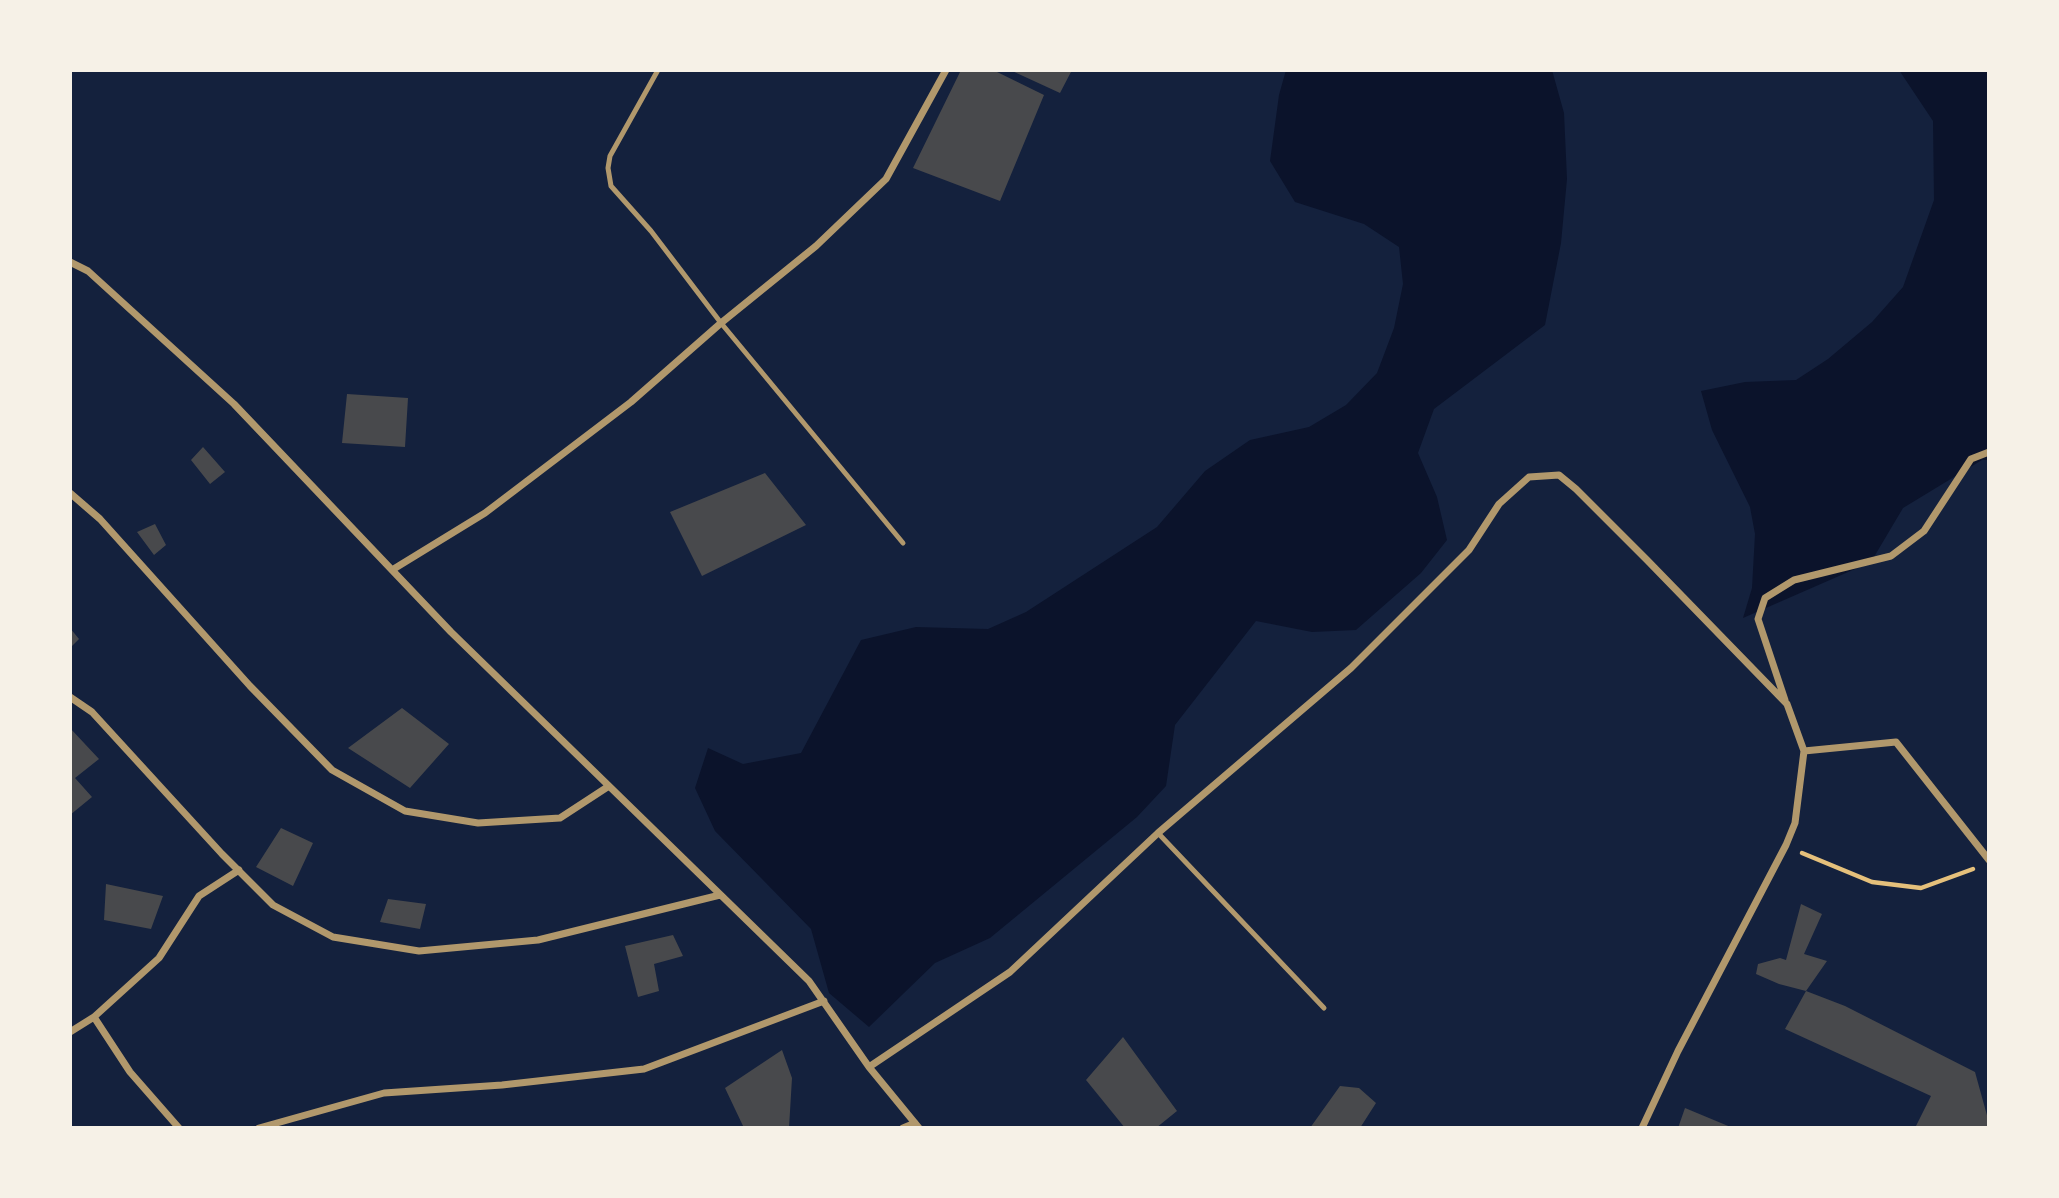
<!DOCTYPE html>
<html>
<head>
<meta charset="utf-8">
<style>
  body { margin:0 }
  #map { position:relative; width:2059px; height:1198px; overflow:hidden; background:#14213d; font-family:"Fira Sans Condensed",sans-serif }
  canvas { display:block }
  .frame { position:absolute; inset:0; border:72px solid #f6f1e7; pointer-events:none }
</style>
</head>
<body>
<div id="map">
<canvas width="2059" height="1198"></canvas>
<div class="frame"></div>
</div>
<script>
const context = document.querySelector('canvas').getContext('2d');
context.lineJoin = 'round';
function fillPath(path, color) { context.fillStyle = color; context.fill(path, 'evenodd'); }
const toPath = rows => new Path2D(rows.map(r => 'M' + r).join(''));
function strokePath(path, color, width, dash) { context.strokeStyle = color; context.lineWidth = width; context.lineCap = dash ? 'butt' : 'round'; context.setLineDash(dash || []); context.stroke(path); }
fillPath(toPath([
  [1286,70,1552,70,1564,113,1567,179,1561,243,1545,325,1434,409,1418,453,1437,497,1447,540,1421,573,1356,630,1312,632,1256,621,1175,725,1166,786,1137,817,990,938,935,963,869,1027,829,993,811,929,715,831,695,788,708,748,743,764,801,753,861,640,916,627,988,629,1026,612,1157,527,1205,471,1250,440,1309,427,1346,405,1377,373,1394,328,1403,284,1399,247,1364,224,1295,202,1270,161,1279,95],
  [1899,70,1989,70,1989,460,1982,460,1903,508,1871,562,1743,618,1752,588,1755,534,1750,507,1712,430,1701,391,1745,382,1796,380,1828,359,1872,322,1903,287,1934,200,1933,121]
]), '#0b132b');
fillPath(toPath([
  [961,70,993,70,1044,95,1000,201,913,168],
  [1010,70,1072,70,1060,93],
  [347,394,408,398,405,447,342,443],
  [203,447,225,472,210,484,191,460],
  [765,473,806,525,702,576,670,512],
  [155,524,166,545,154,555,137,532],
  [70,628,79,639,70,648],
  [402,708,449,744,410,788,348,748],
  [70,728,99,759,75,778,92,797,70,815],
  [281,828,313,843,293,886,256,867],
  [106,884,163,896,151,929,104,920],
  [388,899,426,904,420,929,380,922],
  [1801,904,1822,914,1804,954,1827,961,1806,991,1779,984,1756,974,1758,964,1780,958,1786,960],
  [673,935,683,956,654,964,659,991,638,997,625,946],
  [1806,991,1845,1006,1975,1072,1988,1119,1988,1128,1920,1128,1916,1126,1931,1096,1785,1029],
  [1123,1037,1177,1111,1156,1128,1125,1128,1086,1080],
  [782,1050,792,1078,789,1128,744,1128,725,1088],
  [1340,1086,1359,1088,1376,1103,1360,1128,1310,1128],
  [1685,1108,1733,1128,1678,1128]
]), '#48494c');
strokePath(toPath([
  [1802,853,1872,882,1921,888,1973,869]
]), '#e5c07b', 4.5);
strokePath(toPath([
  [658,70,610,156,608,168,611,186,651,231,721,323,903,543],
  [1158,833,1324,1008]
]), '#b1986c', 5);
strokePath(toPath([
  [70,262,88,271,234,404,451,632,809,981,869,1067,919,1128],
  [70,493,100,519,250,686,332,770,405,811,478,823,560,818,609,786],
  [392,570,485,513,631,402,721,323,816,246,886,179,946,70],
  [70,697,92,712,222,854,273,905,333,937,419,951,538,940,720,895],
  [1785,700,1758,619,1765,598,1794,580,1891,556,1924,531,1971,459,1989,452],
  [1804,751,1896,742,1989,860],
  [70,1032,94,1017],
  [869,1067,1010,972,1158,833,1351,668,1469,550,1499,504,1529,477,1559,475,1576,489,1647,560,1787,704,1804,751,1795,823,1786,845,1678,1051,1642,1128],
  [179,1128,130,1072,94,1017,159,958,199,896,239,870],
  [259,1128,384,1093,502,1085,644,1069,824,1001],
  [903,1128,915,1123]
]), '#b1986c', 7);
</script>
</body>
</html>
